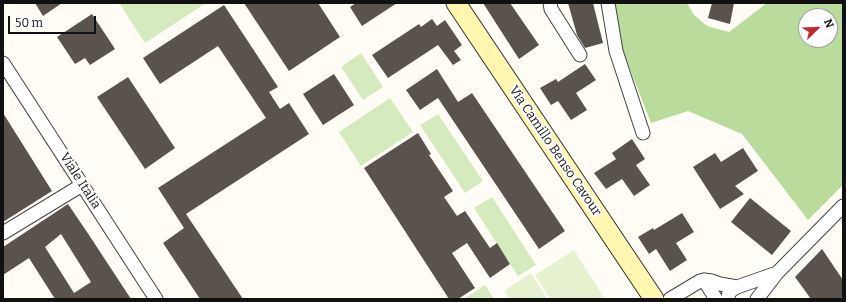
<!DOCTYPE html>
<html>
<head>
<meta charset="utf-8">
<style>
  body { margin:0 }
  #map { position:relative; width:846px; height:302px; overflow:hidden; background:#fffdf5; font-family:Bitter,serif }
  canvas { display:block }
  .frame { position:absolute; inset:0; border:4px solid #111; pointer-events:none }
  .north { position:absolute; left:798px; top:8px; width:40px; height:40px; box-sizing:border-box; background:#fff; border:1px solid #a0a0a0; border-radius:50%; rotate:67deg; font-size:11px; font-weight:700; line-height:16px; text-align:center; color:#111 }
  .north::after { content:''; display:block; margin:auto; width:14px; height:18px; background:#c4262e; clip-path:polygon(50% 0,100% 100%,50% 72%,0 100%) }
  .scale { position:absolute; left:8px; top:16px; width:88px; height:18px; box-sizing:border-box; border:2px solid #111; border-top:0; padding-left:5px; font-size:12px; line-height:14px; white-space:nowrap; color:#111; -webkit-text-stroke:3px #fff; paint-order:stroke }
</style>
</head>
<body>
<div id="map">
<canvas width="846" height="302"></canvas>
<div class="frame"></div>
<div class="north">N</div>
<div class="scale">50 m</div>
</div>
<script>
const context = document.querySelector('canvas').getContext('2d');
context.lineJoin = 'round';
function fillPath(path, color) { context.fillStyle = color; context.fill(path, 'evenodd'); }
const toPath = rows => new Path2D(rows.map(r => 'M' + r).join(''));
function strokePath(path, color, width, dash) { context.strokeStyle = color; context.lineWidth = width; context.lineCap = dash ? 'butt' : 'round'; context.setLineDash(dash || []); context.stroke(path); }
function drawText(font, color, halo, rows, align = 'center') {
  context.font = font + ' Bitter,serif'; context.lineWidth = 4; context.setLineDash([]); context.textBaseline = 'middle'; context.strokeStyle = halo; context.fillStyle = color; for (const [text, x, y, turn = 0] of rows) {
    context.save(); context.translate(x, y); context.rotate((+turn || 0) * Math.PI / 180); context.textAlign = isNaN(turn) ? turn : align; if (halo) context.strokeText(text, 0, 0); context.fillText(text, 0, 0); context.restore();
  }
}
fillPath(toPath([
  [119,3,206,3,145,43],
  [361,53,383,87,363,100,341,67],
  [390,98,413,132,361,166,339,132],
  [438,114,483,181,465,193,420,125],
  [492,197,536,265,518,276,474,208],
  [485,285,494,299,464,299]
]), '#d5ebbd');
fillPath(toPath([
  [614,3,687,3,694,15,707,26,729,32,767,3,843,3,843,185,808,220,742,134,688,111,651,123,622,49],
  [806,16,830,16,830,40,806,40]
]), '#b9dc9c');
fillPath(toPath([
  [574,250,605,299,550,299,535,275],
  [531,273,547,299,510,299,504,291]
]), '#e6f2cf');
fillPath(toPath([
  [35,3,62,3,43,16],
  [244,3,318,3,340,37,289,71],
  [356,3,397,3,362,26,350,7],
  [483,3,510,3,539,45,519,59],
  [568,3,593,3,603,43,585,48,577,35],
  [712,3,734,3,730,24,708,18],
  [224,5,278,87,269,92,280,109,289,103,309,134,186,214,243,299,200,299,163,243,184,228,158,188,266,118,218,46,160,84,143,58],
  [92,14,115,49,90,65,85,58,75,64,57,37],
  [432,19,437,26,445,20,462,45,454,51,461,60,453,65,438,45,388,78,372,55,419,24,421,27],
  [585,64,596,80,576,93,587,110,571,120,558,101,551,105,540,88,556,79,558,82],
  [437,69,458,102,472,93,565,231,539,249,438,98,420,110,406,90],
  [334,74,354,105,323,125,303,94],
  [128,77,175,148,145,169,97,97],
  [3,113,52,191,3,222],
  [418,133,431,154,429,155,453,191,444,197,457,216,465,211,490,248,497,243,510,264,490,278,467,243,452,253,475,288,458,299,449,299,364,168],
  [632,139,645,159,636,165,650,185,634,196,622,179,606,189,594,173,616,159,612,153],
  [743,148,758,171,735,186,744,194,720,209,693,167,715,153,721,162],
  [750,198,791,231,772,255,731,222],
  [68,204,89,235,131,299,55,299,29,258,3,275,3,247],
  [61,234,91,282,74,293,45,247],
  [682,213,694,232,676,243,687,260,670,271,656,249,649,254,638,237,653,228,654,230],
  [822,249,843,280,843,299,811,299,795,277]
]), '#5a524d');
const street = toPath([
  [550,3,551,9,580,55],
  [608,3,616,51,643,133],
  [3,63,156,299],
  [3,233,82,185],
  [704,280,716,299],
  [670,299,700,281,704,280,712,281,720,284,737,287,777,273],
  [728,299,729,292,737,287],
  [757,299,777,273,843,206]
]);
const secondary = toPath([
  [456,3,654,299]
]);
strokePath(street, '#444', 15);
strokePath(secondary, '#333', 21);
strokePath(street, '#fff', 13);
strokePath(secondary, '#fff6b0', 19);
drawText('13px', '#111', '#fff', [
  ["Via Camillo Benso Cavour",555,151,56],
  ["Viale Italia",80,181,57]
]);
</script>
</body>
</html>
